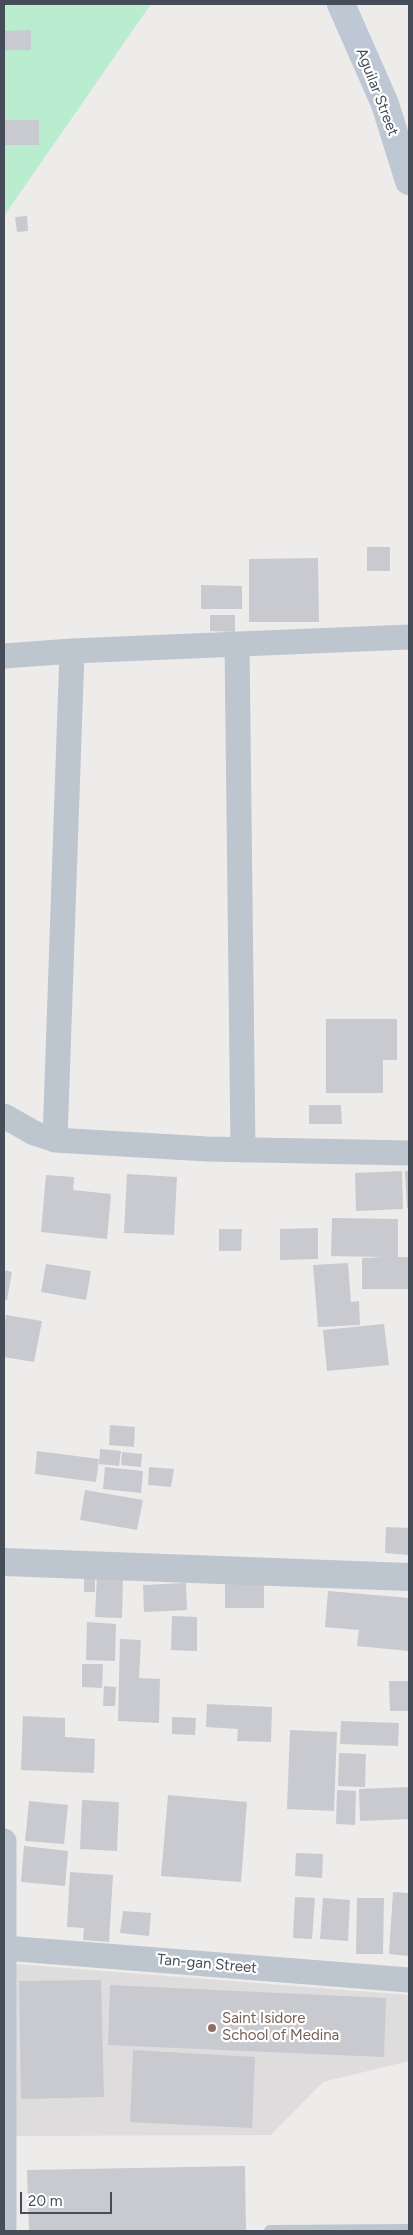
<!DOCTYPE html>
<html>
<head>
<meta charset="utf-8">
<style>
  body { margin:0 }
  #map { position:relative; width:413px; height:2235px; overflow:hidden; background:#eeebeb; font-family:Figtree,sans-serif }
  canvas { display:block }
  .frame { position:absolute; inset:0; border:5px solid #454d58; pointer-events:none }
  .scale { position:absolute; left:20px; top:2192px; width:92px; height:22px; box-sizing:border-box; border:2px solid #454d58; border-top:0; padding-left:6px; font-size:15px; line-height:18px; white-space:nowrap; color:#454d58; -webkit-text-stroke:4px #fff; paint-order:stroke }
</style>
</head>
<body>
<div id="map">
<canvas width="413" height="2235"></canvas>
<div class="frame"></div>
<div class="scale">20 m</div>
</div>
<script>
const context = document.querySelector('canvas').getContext('2d');
context.lineJoin = 'round';
function fillPath(path, color) { context.fillStyle = color; context.fill(path, 'evenodd'); }
const toPath = rows => new Path2D(rows.map(r => 'M' + r).join(''));
function strokePath(path, color, width, dash) { context.strokeStyle = color; context.lineWidth = width; context.lineCap = dash ? 'butt' : 'round'; context.setLineDash(dash || []); context.stroke(path); }
function drawText(font, color, halo, rows, align = 'center') {
  context.font = font + ' Figtree,sans-serif'; context.lineWidth = 4.5; context.setLineDash([]); context.textBaseline = 'middle'; context.strokeStyle = halo; context.fillStyle = color; for (const [text, x, y, turn = 0] of rows) {
    context.save(); context.translate(x, y); context.rotate((+turn || 0) * Math.PI / 180); context.textAlign = isNaN(turn) ? turn : align; if (halo) context.strokeText(text, 0, 0); context.fillText(text, 0, 0); context.restore();
  }
}
fillPath(toPath([
  [15,1964,409,1995,409,2061,323,2082,271,2135,13,2136]
]), '#dfdcdd');
fillPath(toPath([
  [4,4,151,4,4,216]
]), '#baecd0');
fillPath(toPath([
  [31,30,31,50,4,50,4,31],
  [4,120,39,120,39,145,4,145],
  [27,216,28,231,17,232,15,217],
  [367,547,390,547,390,571,367,571],
  [318,558,319,622,249,622,249,559],
  [201,585,242,586,242,609,201,609],
  [210,615,235,615,235,632,210,631],
  [326,1019,397,1019,397,1060,383,1060,383,1093,326,1093],
  [309,1105,341,1105,342,1124,309,1124],
  [402,1171,403,1209,356,1211,355,1173],
  [405,1171,409,1171,409,1208,407,1208],
  [127,1174,177,1177,174,1235,124,1233],
  [46,1175,74,1177,73,1190,111,1194,107,1239,41,1232],
  [332,1218,398,1219,398,1257,409,1257,409,1289,362,1289,362,1258,386,1257,331,1256],
  [318,1228,318,1259,280,1260,280,1229],
  [219,1229,242,1229,241,1251,219,1251],
  [348,1263,351,1302,359,1301,360,1325,318,1327,313,1265],
  [46,1264,91,1271,86,1300,41,1292],
  [4,1270,12,1272,7,1300,4,1300],
  [6,1315,42,1321,34,1362,4,1357,4,1329],
  [384,1324,389,1365,327,1371,323,1330],
  [110,1425,135,1427,134,1447,109,1445],
  [100,1449,121,1451,119,1466,99,1464],
  [37,1451,99,1459,96,1482,35,1474],
  [122,1452,142,1454,141,1467,121,1465],
  [105,1467,143,1471,141,1493,103,1489],
  [149,1467,174,1469,171,1487,148,1485],
  [85,1490,143,1500,137,1530,80,1520],
  [386,1527,409,1528,409,1555,385,1553],
  [97,1574,123,1575,122,1618,95,1617],
  [84,1578,95,1578,95,1592,84,1592],
  [225,1581,264,1582,264,1608,225,1608],
  [186,1583,187,1610,144,1612,143,1585],
  [328,1591,409,1598,409,1651,357,1646,359,1630,325,1627],
  [172,1616,197,1617,197,1651,171,1650],
  [87,1622,116,1624,115,1661,86,1660],
  [120,1639,141,1640,139,1678,160,1679,159,1723,118,1721],
  [82,1664,103,1664,102,1688,82,1687],
  [389,1681,409,1681,409,1711,390,1711],
  [104,1686,116,1687,115,1706,103,1706],
  [207,1704,272,1707,271,1742,237,1741,238,1729,206,1727],
  [23,1716,65,1718,65,1737,95,1739,94,1773,21,1770],
  [172,1717,196,1718,195,1735,172,1734],
  [341,1721,399,1723,398,1746,340,1744],
  [290,1730,337,1732,334,1811,287,1809],
  [339,1753,366,1754,365,1787,338,1786],
  [409,1787,409,1819,360,1821,359,1789],
  [337,1790,356,1791,355,1825,336,1824],
  [168,1795,247,1802,241,1882,161,1876],
  [82,1800,119,1802,117,1851,80,1849],
  [29,1801,68,1805,64,1844,25,1841],
  [24,1846,68,1851,65,1886,21,1882],
  [296,1853,323,1854,322,1878,295,1876],
  [70,1872,113,1875,109,1942,83,1940,84,1928,67,1927],
  [393,1892,409,1893,409,1956,389,1954],
  [295,1897,315,1898,312,1939,293,1938],
  [323,1898,350,1900,348,1941,320,1939],
  [357,1898,384,1898,383,1954,356,1954],
  [123,1911,151,1913,149,1936,120,1933],
  [101,1980,104,2097,21,2099,19,1981],
  [110,1985,386,1998,384,2057,108,2045],
  [133,2050,255,2057,252,2128,130,2122],
  [245,2166,246,2231,29,2231,27,2170]
]), '#c8cad0');
strokePath(toPath([
  [270,2231,409,2230]
]), '#bdc5ce', 12);
strokePath(toPath([
  [237,644,243,1150],
  [4,656,72,651,409,637],
  [4,1116,34,1133,55,1140,207,1149,409,1153],
  [55,1140,72,651],
  [4,1841,4,2231],
  [5,1948,409,1980]
]), '#bdc5ce', 25);
strokePath(toPath([
  [4,1562,409,1577]
]), '#bdc5ce', 28);
strokePath(toPath([
  [341,4,385,104,409,181]
]), '#bec7d4', 28);
for (const [x, y, r, color] of [
  [212,2028,5,"#8d6e63"]
]) { const dot = new Path2D(); dot.arc(x, y, r, 0, 2 * Math.PI); context.fillStyle = color; context.fill(dot); strokePath(dot, '#fff', 2); }
drawText('15px', '#454d58', '#fff', [
  ["Aguilar Street",377,92,69],
  ["Tan-gan Street",207,1964,5]
]);
drawText('15px', '#785e54', '#fff', [
  ["Saint Isidore",222,2019],
  ["School of Medina",222,2036]
], 'left');
</script>
</body>
</html>
